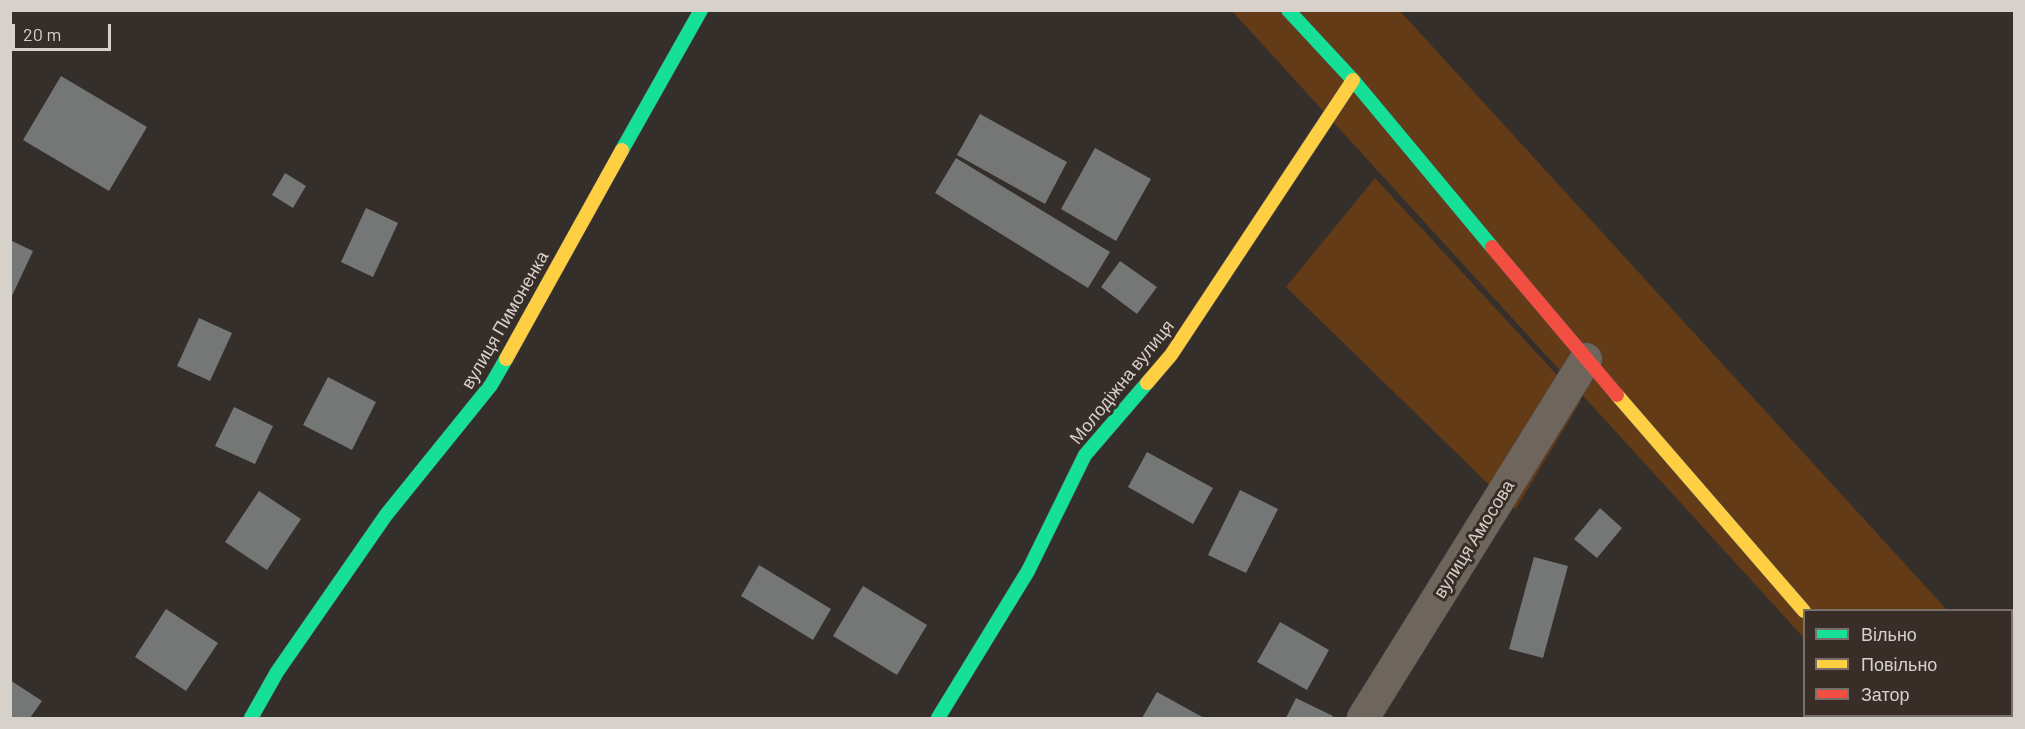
<!DOCTYPE html>
<html>
<head>
<meta charset="utf-8">
<style>
  body { margin:0 }
  #map { position:relative; width:2025px; height:729px; overflow:hidden; background:#342f2b; font-family:Barlow,sans-serif }
  canvas { display:block }
  .frame { position:absolute; inset:0; border:12px solid #d7d1cc; pointer-events:none }
  .legend { position:absolute; left:1803px; top:609px; width:210px; height:108px; box-sizing:border-box; background:#382e27; border:2px solid #786f69; margin:0; padding:8px 10px; list-style:none; font-size:18px; color:#d7d1cc }
  .legend li { display:flex; align-items:center; gap:12px; height:30px }
  .legend b { width:30px; border:2px solid #786f69 }
  .scale { position:absolute; left:12px; top:24px; width:99px; height:27px; box-sizing:border-box; border:3px solid #d7d1cc; border-top:0; padding-left:8px; font-size:18px; line-height:21px; white-space:nowrap; color:#d7d1cc; -webkit-text-stroke:4px #382e27; paint-order:stroke }
</style>
</head>
<body>
<div id="map">
<canvas width="2025" height="729"></canvas>
<div class="frame"></div>
<ul class="legend">
<li><b style="height:8px;background:#16e098"></b>Вільно</li>
<li><b style="height:8px;background:#ffcf43"></b>Повільно</li>
<li><b style="height:8px;background:#f24e42"></b>Затор</li>
</ul>
<div class="scale">20 m</div>
</div>
<script>
const context = document.querySelector('canvas').getContext('2d');
context.lineJoin = 'round';
function fillPath(path, color) { context.fillStyle = color; context.fill(path, 'evenodd'); }
const toPath = rows => new Path2D(rows.map(r => 'M' + r).join(''));
function strokePath(path, color, width, dash) { context.strokeStyle = color; context.lineWidth = width; context.lineCap = dash ? 'butt' : 'round'; context.setLineDash(dash || []); context.stroke(path); }
function drawText(font, color, halo, rows, align = 'center') {
  context.font = font + ' Barlow,sans-serif'; context.lineWidth = 6; context.setLineDash([]); context.textBaseline = 'middle'; context.strokeStyle = halo; context.fillStyle = color; for (const [text, x, y, turn = 0] of rows) {
    context.save(); context.translate(x, y); context.rotate((+turn || 0) * Math.PI / 180); context.textAlign = isNaN(turn) ? turn : align; if (halo) context.strokeText(text, 0, 0); context.fillText(text, 0, 0); context.restore();
  }
}
fillPath(toPath([
  [1232,11,1400,11,1947,610,1804,610,1804,638],
  [1375,178,1581,401,1515,510,1286,287],
  [2012,681,2014,684,2014,718,1877,718,1875,716,2012,716]
]), '#643b17');
fillPath(toPath([
  [61,76,147,127,109,191,23,140],
  [980,114,1067,162,1045,204,957,155],
  [1095,148,1151,179,1116,241,1061,209],
  [956,158,1110,252,1088,288,935,193],
  [285,173,306,186,293,208,272,195],
  [366,208,398,223,373,277,341,262],
  [10,240,33,251,10,300],
  [1120,261,1157,287,1137,314,1101,287],
  [199,318,232,333,210,381,177,366],
  [328,377,376,402,352,450,303,425],
  [234,407,273,426,255,464,215,446],
  [1147,452,1213,488,1193,524,1128,487],
  [1240,490,1278,509,1246,573,1208,555],
  [259,491,301,519,267,570,225,542],
  [1600,508,1622,528,1597,558,1574,539],
  [1534,557,1568,566,1543,658,1509,649],
  [759,565,831,609,813,640,741,596],
  [863,586,927,625,897,675,833,636],
  [166,609,218,643,186,691,135,657],
  [1280,622,1329,650,1307,690,1257,662],
  [10,680,42,701,30,718,10,718],
  [1157,692,1204,718,1142,718],
  [1296,698,1333,716,1331,718,1286,718]
]), '#757676');
const street = toPath([
  [1895,716,1898,718],
  [1363,718,1586,359]
]);
const fast = toPath([
  [1288,10,1353,80,1492,247],
  [622,150,701,10],
  [251,718,277,672,386,515,491,385,506,359],
  [938,718,1028,571,1085,455,1147,383]
]);
const slow = toPath([
  [506,359,622,150],
  [1147,383,1171,355,1353,80],
  [1617,395,1804,611]
]);
const jam = toPath([
  [1492,247,1617,395]
]);
strokePath(street, '#514c49', 33);
strokePath(fast, '#514c49', 15);
strokePath(slow, '#514c49', 15);
strokePath(jam, '#514c49', 15);
strokePath(street, '#6e655d', 32);
strokePath(fast, '#16e098', 14);
strokePath(slow, '#ffcf43', 14);
strokePath(jam, '#f24e42', 14);
drawText('18px', '#d7d1cc', '#382e27', [
  ["вулиця Пимоненка",505,320,-60],
  ["Молодіжна вулиця",1122,382,-51],
  ["вулиця Амосова",1474,539,-58]
]);
</script>
</body>
</html>
